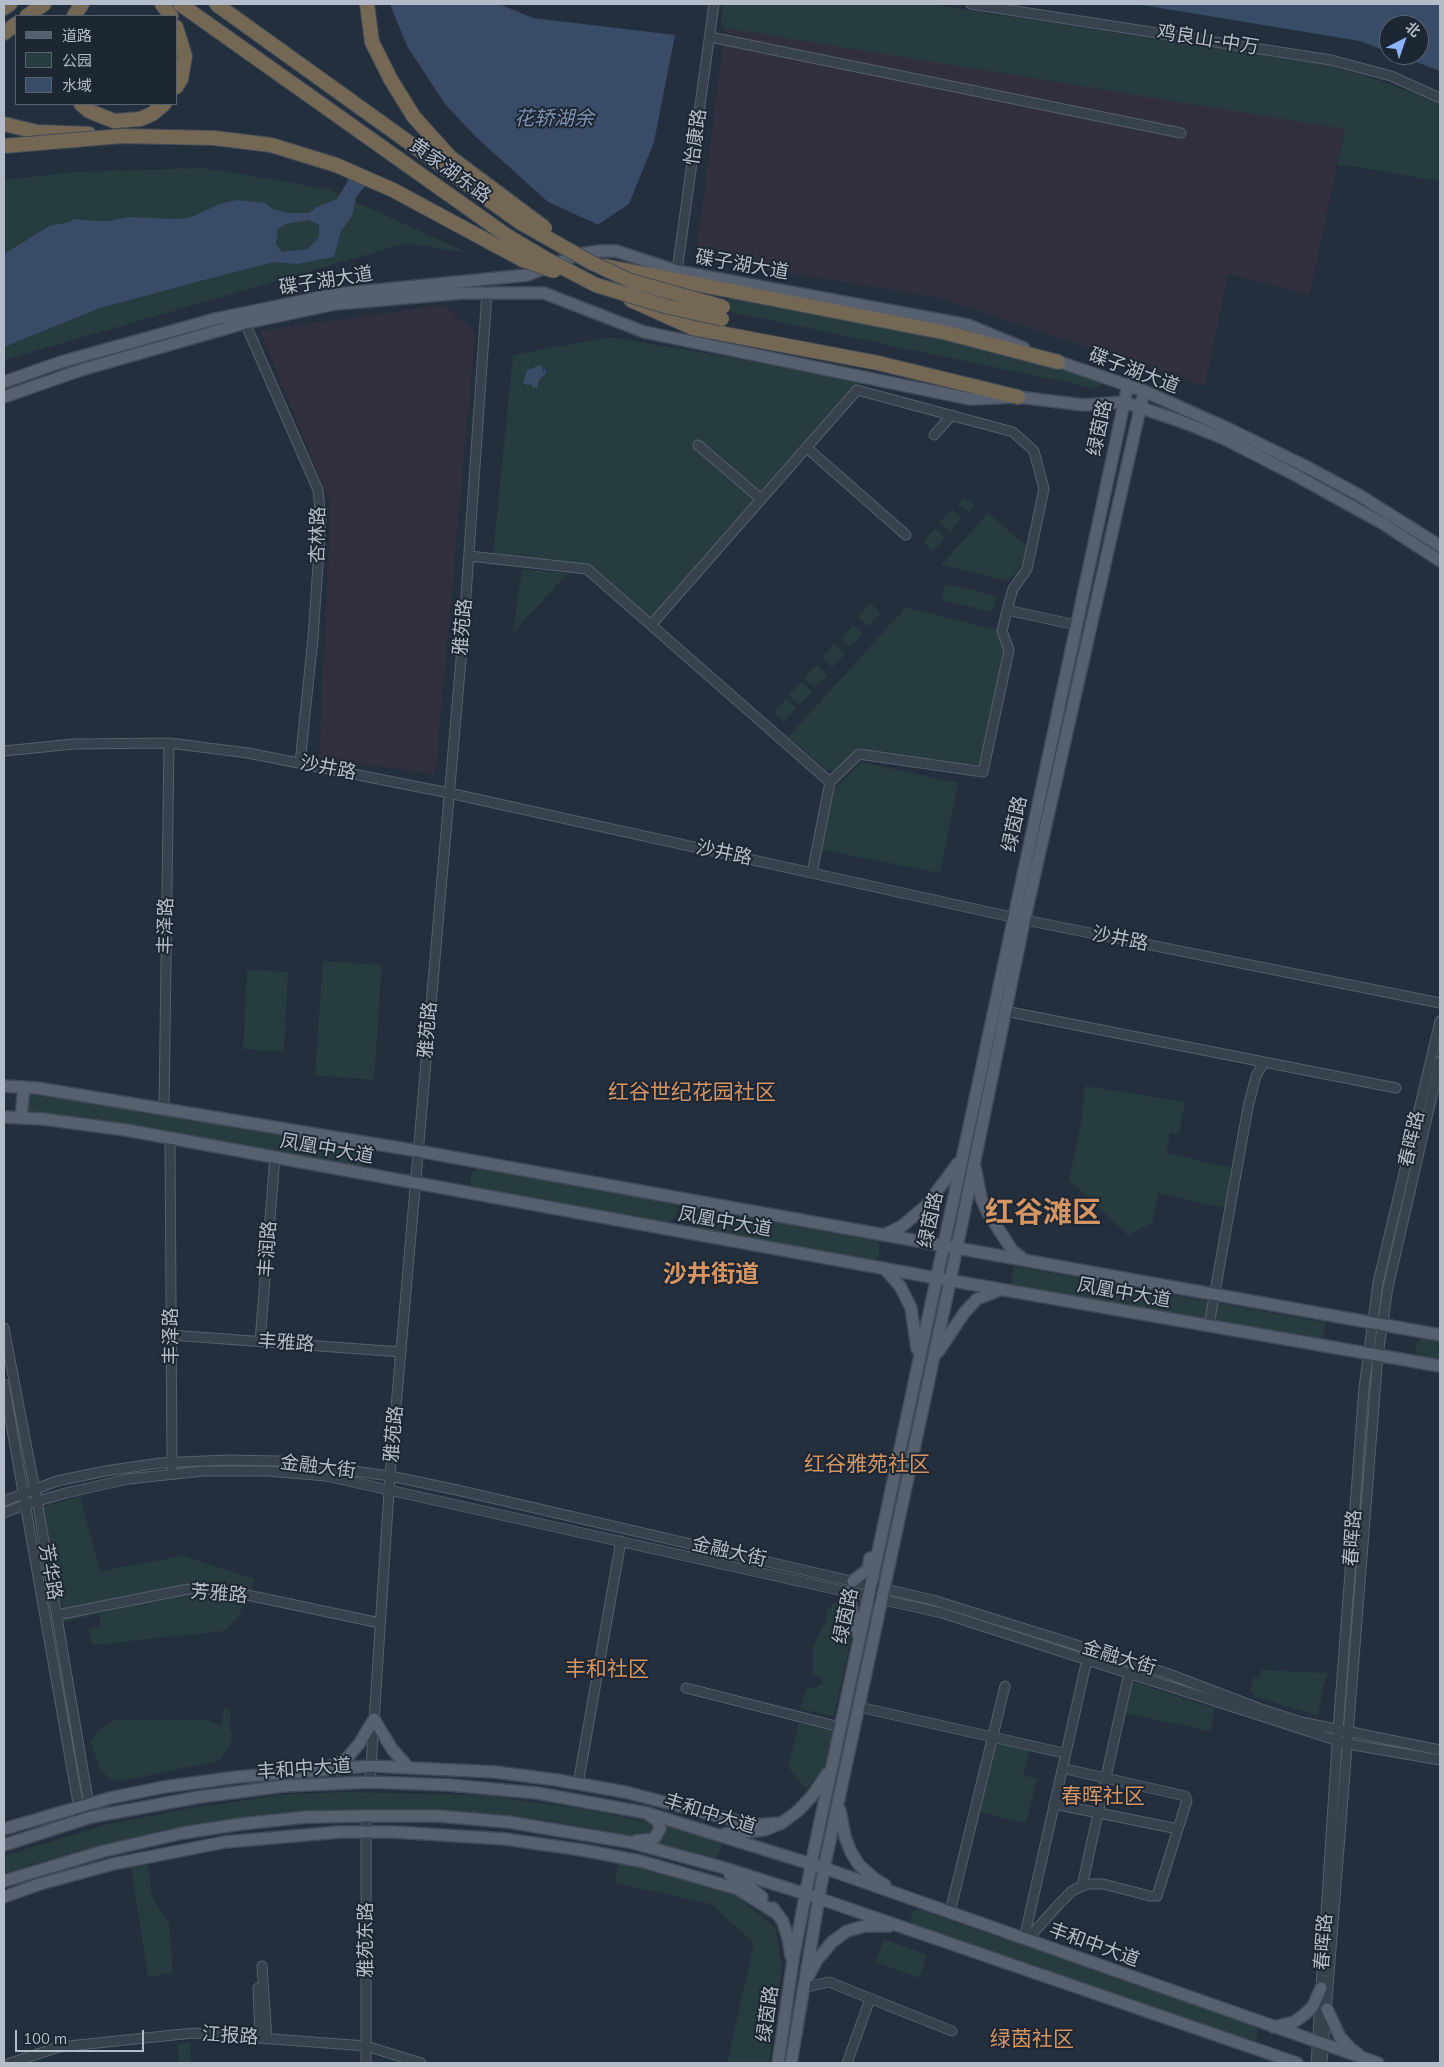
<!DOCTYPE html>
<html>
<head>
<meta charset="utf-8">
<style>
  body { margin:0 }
  #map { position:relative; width:1444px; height:2067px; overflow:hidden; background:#242f3e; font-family:Mulish,"Noto Sans SC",sans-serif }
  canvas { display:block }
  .frame { position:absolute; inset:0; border:5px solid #b4bcc9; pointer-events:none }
  .legend { position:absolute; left:15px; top:15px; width:162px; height:90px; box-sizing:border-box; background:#1d2633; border:1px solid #59626f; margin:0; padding:6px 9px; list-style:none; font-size:15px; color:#b4bcc9 }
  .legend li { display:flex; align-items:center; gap:10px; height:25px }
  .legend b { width:25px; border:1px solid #59626f }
  .north { position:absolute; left:1379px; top:15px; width:50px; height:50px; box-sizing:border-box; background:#1d2633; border:1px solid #59626f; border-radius:50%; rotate:41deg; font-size:14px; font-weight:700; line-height:20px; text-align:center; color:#b4bcc9 }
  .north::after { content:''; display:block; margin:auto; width:18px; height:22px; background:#8ab4f8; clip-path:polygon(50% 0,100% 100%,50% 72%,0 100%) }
  .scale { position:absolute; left:15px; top:2030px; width:129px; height:22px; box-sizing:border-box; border:2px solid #b4bcc9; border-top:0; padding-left:6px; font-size:15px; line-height:18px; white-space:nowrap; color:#b4bcc9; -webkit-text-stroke:4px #1d2633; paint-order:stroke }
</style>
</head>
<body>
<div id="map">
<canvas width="1444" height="2067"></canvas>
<div class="frame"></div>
<ul class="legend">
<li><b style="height:6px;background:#56606e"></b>道路</li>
<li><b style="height:14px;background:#263c3f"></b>公园</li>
<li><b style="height:14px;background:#394c67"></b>水域</li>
</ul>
<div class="north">北</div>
<div class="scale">100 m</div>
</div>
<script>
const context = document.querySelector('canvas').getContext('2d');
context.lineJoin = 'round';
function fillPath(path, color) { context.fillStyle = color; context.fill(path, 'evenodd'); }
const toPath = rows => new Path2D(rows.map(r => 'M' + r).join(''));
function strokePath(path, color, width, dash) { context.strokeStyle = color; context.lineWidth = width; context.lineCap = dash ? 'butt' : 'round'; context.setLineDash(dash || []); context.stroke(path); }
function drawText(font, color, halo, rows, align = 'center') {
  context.font = font + ' Mulish,"Noto Sans SC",sans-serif'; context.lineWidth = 4; context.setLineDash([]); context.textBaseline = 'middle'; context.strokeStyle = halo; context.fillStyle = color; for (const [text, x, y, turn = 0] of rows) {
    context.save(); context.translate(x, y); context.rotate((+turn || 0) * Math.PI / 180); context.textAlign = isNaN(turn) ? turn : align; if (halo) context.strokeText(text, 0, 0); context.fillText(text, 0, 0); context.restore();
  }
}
fillPath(toPath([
  [725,28,985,63,1345,129,1309,295,1228,274,1205,386,941,298,696,258],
  [444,305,475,333,435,774,319,759,331,505,260,331]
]), '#32303f');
fillPath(toPath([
  [723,4,929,4,1329,65,1367,76,1428,98,1440,105,1440,181,1351,166,1337,166,1345,129,725,28,721,24],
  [203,168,327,189,468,253,407,243,4,360,4,180,77,172],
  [729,295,1002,350,1100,382,1101,386,1094,388,727,311],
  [610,337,799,369,862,383,651,619,596,569,493,554,513,355],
  [964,497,975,506,969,513,958,504],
  [952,509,962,518,950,532,939,522],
  [988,513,1027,547,1027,560,1008,581,941,565],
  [935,528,945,538,933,551,923,542],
  [522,569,568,573,513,633],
  [945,584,996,596,992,612,942,600],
  [870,603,881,613,868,626,858,617],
  [906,607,998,630,1005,650,980,766,856,749,836,770,827,770,788,737],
  [853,625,863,634,850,648,840,638],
  [834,644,845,654,832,667,822,657],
  [816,665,827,675,814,688,804,678],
  [801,682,812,691,799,705,789,695],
  [786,699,797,708,784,722,774,712],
  [861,762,958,783,940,873,819,849,833,791],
  [323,961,382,965,374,1080,315,1075],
  [247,970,288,972,284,1051,243,1049],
  [1085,1086,1185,1102,1179,1134,1170,1133,1166,1153,1232,1168,1225,1208,1158,1193,1152,1223,1128,1235,1069,1180,1081,1123],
  [30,1094,77,1098,362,1148,365,1151,365,1162,361,1167,100,1122,31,1115,27,1111,28,1097],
  [479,1169,671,1203,678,1209,675,1219,665,1222,475,1188,470,1184,472,1172],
  [707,1210,877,1241,880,1245,878,1258,873,1260,701,1228,694,1222,696,1213],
  [1014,1266,1326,1323,1322,1340,1011,1285],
  [1421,1339,1440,1342,1440,1361,1419,1357,1415,1352,1416,1343],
  [80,1496,100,1571,183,1556,255,1579,238,1617,224,1631,92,1645,88,1628,101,1626,99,1613,65,1622,43,1507],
  [844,1599,849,1611,838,1626,837,1635,852,1634,834,1716,800,1709,806,1689,817,1687,823,1683,820,1677,813,1675,813,1647,826,1620,827,1610,835,1603],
  [1261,1670,1328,1673,1323,1687,1318,1716,1256,1697,1250,1692,1254,1677,1259,1678],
  [1131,1681,1215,1709,1210,1731,1123,1713],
  [225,1706,231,1713,229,1726,233,1735,229,1748,219,1761,120,1781,111,1779,100,1770,91,1742,98,1731,114,1720,208,1720,221,1725],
  [799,1723,834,1731,828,1761,822,1771,806,1789,788,1767],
  [993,1739,1030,1748,1023,1775,1037,1779,1026,1823,976,1811],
  [345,1792,482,1795,583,1809,658,1824,719,1842,722,1846,717,1857,713,1858,605,1831,544,1820,470,1812,310,1811,191,1826,131,1838,81,1850,4,1873,4,1856,104,1825,191,1808,281,1795],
  [148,1862,152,1897,169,1924,173,1973,148,1977,131,1866],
  [619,1862,739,1897,775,1928,782,1966,769,2063,727,2063,754,1943,711,1904,615,1883],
  [918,1909,1256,2027,1258,2031,1256,2040,1251,2043,913,1925,910,1921,913,1911],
  [884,1939,927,1955,919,1978,875,1962],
  [190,2042,191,2063,179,2063,177,2043]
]), '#263c3f');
fillPath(toPath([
  [108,4,499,4,533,18,675,35,654,142,629,204,581,236,388,158,356,197,352,216,341,231,334,257,297,264,274,262,204,280,100,308,4,347,4,254,51,225,66,223,75,219,96,221,109,221,129,217,173,219,189,218,220,204,237,200,265,203,273,209,286,213,309,213,317,207,337,199,367,149,245,103,176,104,176,16],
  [309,220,319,225,319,237,308,249,282,252,276,244,278,229,286,224],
  [1136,4,1440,4,1440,71,1398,55,1419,55,1419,25,1389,25,1389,52,1360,41],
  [541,365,544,374,544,367,545,368,546,373,539,380,537,388,532,387,532,384,527,385,523,383,527,370]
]), '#394c67');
fillPath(toPath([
  [104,4,390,4,407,46,445,104,475,136,548,202,601,226,580,238,389,160,367,187,347,177,364,150,245,106,125,116,37,106,36,104,176,104,176,16,90,16],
  [16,72,17,104,4,102,4,81]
]), '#242f3e');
const minor = toPath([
  [971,4,1331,60,1391,76,1440,98],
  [710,37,1181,133],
  [677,271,714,4],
  [245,323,318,490,321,520,313,638,300,763],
  [934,435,952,415],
  [698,445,761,499],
  [807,448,906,535],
  [469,556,587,569,651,625],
  [1007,610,1002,631,1009,650,983,772,859,754,830,782,651,625,857,390,1013,432,1034,451,1044,489,1027,569,1013,589,1007,610,1076,625],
  [4,751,74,744,169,743,248,753,449,793,1025,920,1440,1003],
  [812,873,830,782],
  [1005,1011,1396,1088],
  [164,1109,169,743],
  [170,1138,172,1467],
  [1209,1325,1248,1107,1256,1076,1264,1062],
  [4,1328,38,1506,91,1817],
  [171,1335,401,1352],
  [260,1341,275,1157],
  [4,1384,81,1820],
  [4,1501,57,1481,105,1471,160,1463,226,1460,281,1461,390,1476,457,1490,933,1600,1166,1673,1261,1709,1301,1722,1440,1750],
  [4,1513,24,1505,66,1493,128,1479,203,1471,268,1471,326,1476,942,1613,1348,1744,1440,1760],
  [57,1615,183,1590,199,1588,233,1592,380,1623],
  [686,1688,840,1727],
  [859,1707,1059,1752],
  [370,1782,390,1476,464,625,488,278],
  [578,1784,621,1541],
  [1054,1804,1178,1829],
  [366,1816,366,2063],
  [1082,1886,1129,1673],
  [950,1912,1005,1686],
  [1024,1939,1086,1664,1091,1661],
  [1027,1940,1058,1905,1072,1891,1082,1886,1090,1884,1103,1884,1150,1896,1157,1896,1187,1800,1185,1796,1070,1770],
  [262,1966,267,2039],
  [258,1988,260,2038],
  [803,1988,829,1982,952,2031],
  [10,2063,59,2047,193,2033,366,2046,421,2063],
  [847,2063,870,1999],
  [1316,2063,1338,1730,1364,1388,1378,1283,1440,1021],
  [1322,2063,1378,1355,1388,1287,1440,1061]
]);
const major = toPath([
  [1051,359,1144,391,1229,429,1305,466,1359,495,1440,546],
  [4,382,61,362,215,319,336,294,528,275,580,254,600,251,616,251,677,271,968,325,1024,348],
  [4,397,81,370,245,323,335,304,462,293,544,293,644,332,970,399,1018,397,1084,405,1124,402,1180,421,1225,439,1297,476,1382,523,1440,561],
  [4,1086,37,1088,418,1151,1440,1335],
  [4,1117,43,1119,126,1130,936,1278,1440,1366],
  [21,1118,24,1087],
  [975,1167,981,1198,988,1213,1012,1250,1023,1259],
  [884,1235,902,1226,926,1206,958,1163],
  [884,1268,900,1286,911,1308,917,1349],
  [938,1352,964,1313,977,1299,1000,1290],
  [853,1581,868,1569,870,1558],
  [848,1592,858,1634],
  [328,1767,347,1758,359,1744,374,1719,392,1749,408,1767],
  [840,1810,845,1837,851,1852,859,1865,875,1879,885,1885],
  [4,1829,110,1798,164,1787,237,1777,370,1766,495,1772,557,1780,625,1792,753,1825,782,1823],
  [725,1834,764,1830,782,1823,799,1810,812,1796,827,1774],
  [636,1841,654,1839,660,1829,658,1821,649,1815],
  [4,1845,91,1817,199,1797,284,1786,370,1782,449,1785,537,1793,647,1813,824,1868,1378,2063],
  [730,1875,749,1886,762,1897],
  [4,1881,104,1851,183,1833,241,1824,307,1817,366,1816,438,1816,508,1822,629,1842,721,1867,815,1897,1297,2063],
  [4,1897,40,1884,113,1864,225,1842,340,1832,394,1832,505,1839,582,1850,640,1861,738,1889,776,1913],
  [773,1908,783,1922,788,1938,791,1956],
  [808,1977,817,1960,832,1942,847,1931,865,1926,889,1926],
  [1327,2009,1340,2037,1351,2049,1358,2054],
  [1273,2027,1294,2022,1304,2015,1313,2006,1321,1988],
  [778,2063,793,1960,813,1855,1128,385],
  [791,2063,824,1868,948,1291,1022,931,1144,391]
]);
const highway = toPath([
  [162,4,171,16],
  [4,8,10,4],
  [27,16,44,4],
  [74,16,82,4],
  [176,27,185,56,181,79,176,87],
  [4,33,16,24],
  [81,104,89,111,114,121,140,119,152,114,164,104],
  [4,124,37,132,89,134],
  [604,266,947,333,1058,362],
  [631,300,693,328,878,363,1018,397]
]);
strokePath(minor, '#565f6c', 11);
strokePath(major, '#414a57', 14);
strokePath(highway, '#434c59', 16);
strokePath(minor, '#38414e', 9);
strokePath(major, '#56606e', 11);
strokePath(highway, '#746855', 14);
const highwayBridge = toPath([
  [180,4,506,235,548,260,596,285,665,306,722,319],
  [216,4,521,223,592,263,631,281,723,307],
  [367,4,372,42,391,80,414,117,450,157,545,228],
  [4,146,122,136,214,138,271,145,336,165,393,190,523,260,554,271]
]);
strokePath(highwayBridge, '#434c59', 16, []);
strokePath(highwayBridge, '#746855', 14);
drawText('19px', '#b4bcc9', '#1d2633', [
  ["鸡良山-中万",1208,40,9],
  ["怡康路",696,137,-82],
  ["黄家湖东路",450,171,36],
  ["碟子湖大道",742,265,10],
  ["碟子湖大道",326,281,-9],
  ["碟子湖大道",1134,371,21],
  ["绿茵路",1100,428,-78],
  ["杏林路",318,535,-89],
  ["雅苑路",463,627,-85],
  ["沙井路",328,768,11],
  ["绿茵路",1015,824,-78],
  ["沙井路",724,853,12],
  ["丰泽路",166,926,-89],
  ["沙井路",1120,939,11],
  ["雅苑路",428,1030,-85],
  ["春晖路",1412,1139,-77],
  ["凤凰中大道",327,1149,10],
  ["绿茵路",931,1220,-78],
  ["凤凰中大道",725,1222,10],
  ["丰润路",268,1249,-86],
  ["凤凰中大道",1124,1293,10],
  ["丰泽路",171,1336,-90],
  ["丰雅路",286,1343,4],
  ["雅苑路",394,1434,-85],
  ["金融大街",318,1467,7],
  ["春晖路",1353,1538,-86],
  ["金融大街",729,1552,13],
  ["芳华路",50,1572,80],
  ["芳雅路",219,1594,5],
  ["绿茵路",846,1616,-78],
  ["金融大街",1119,1658,17],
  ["丰和中大道",304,1769,-4],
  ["丰和中大道",710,1814,17],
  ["雅苑东路",366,1940,-90],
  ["春晖路",1324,1942,-86],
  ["丰和中大道",1094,1945,20],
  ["绿茵路",768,2014,-82],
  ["江报路",230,2036,4]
]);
drawText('italic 20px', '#7c92b1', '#1d2633', [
  ["花轿湖余",554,119]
]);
drawText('21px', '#d59563', '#1d2633', [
  ["红谷世纪花园社区",692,1093],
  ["红谷雅苑社区",867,1465],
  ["丰和社区",607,1670],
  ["春晖社区",1103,1797],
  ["绿茵社区",1032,2040]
]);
drawText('bold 24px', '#d59563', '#1d2633', [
  ["沙井街道",711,1275]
]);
drawText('bold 29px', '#d59563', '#1d2633', [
  ["红谷滩区",1043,1213]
]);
</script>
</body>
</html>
